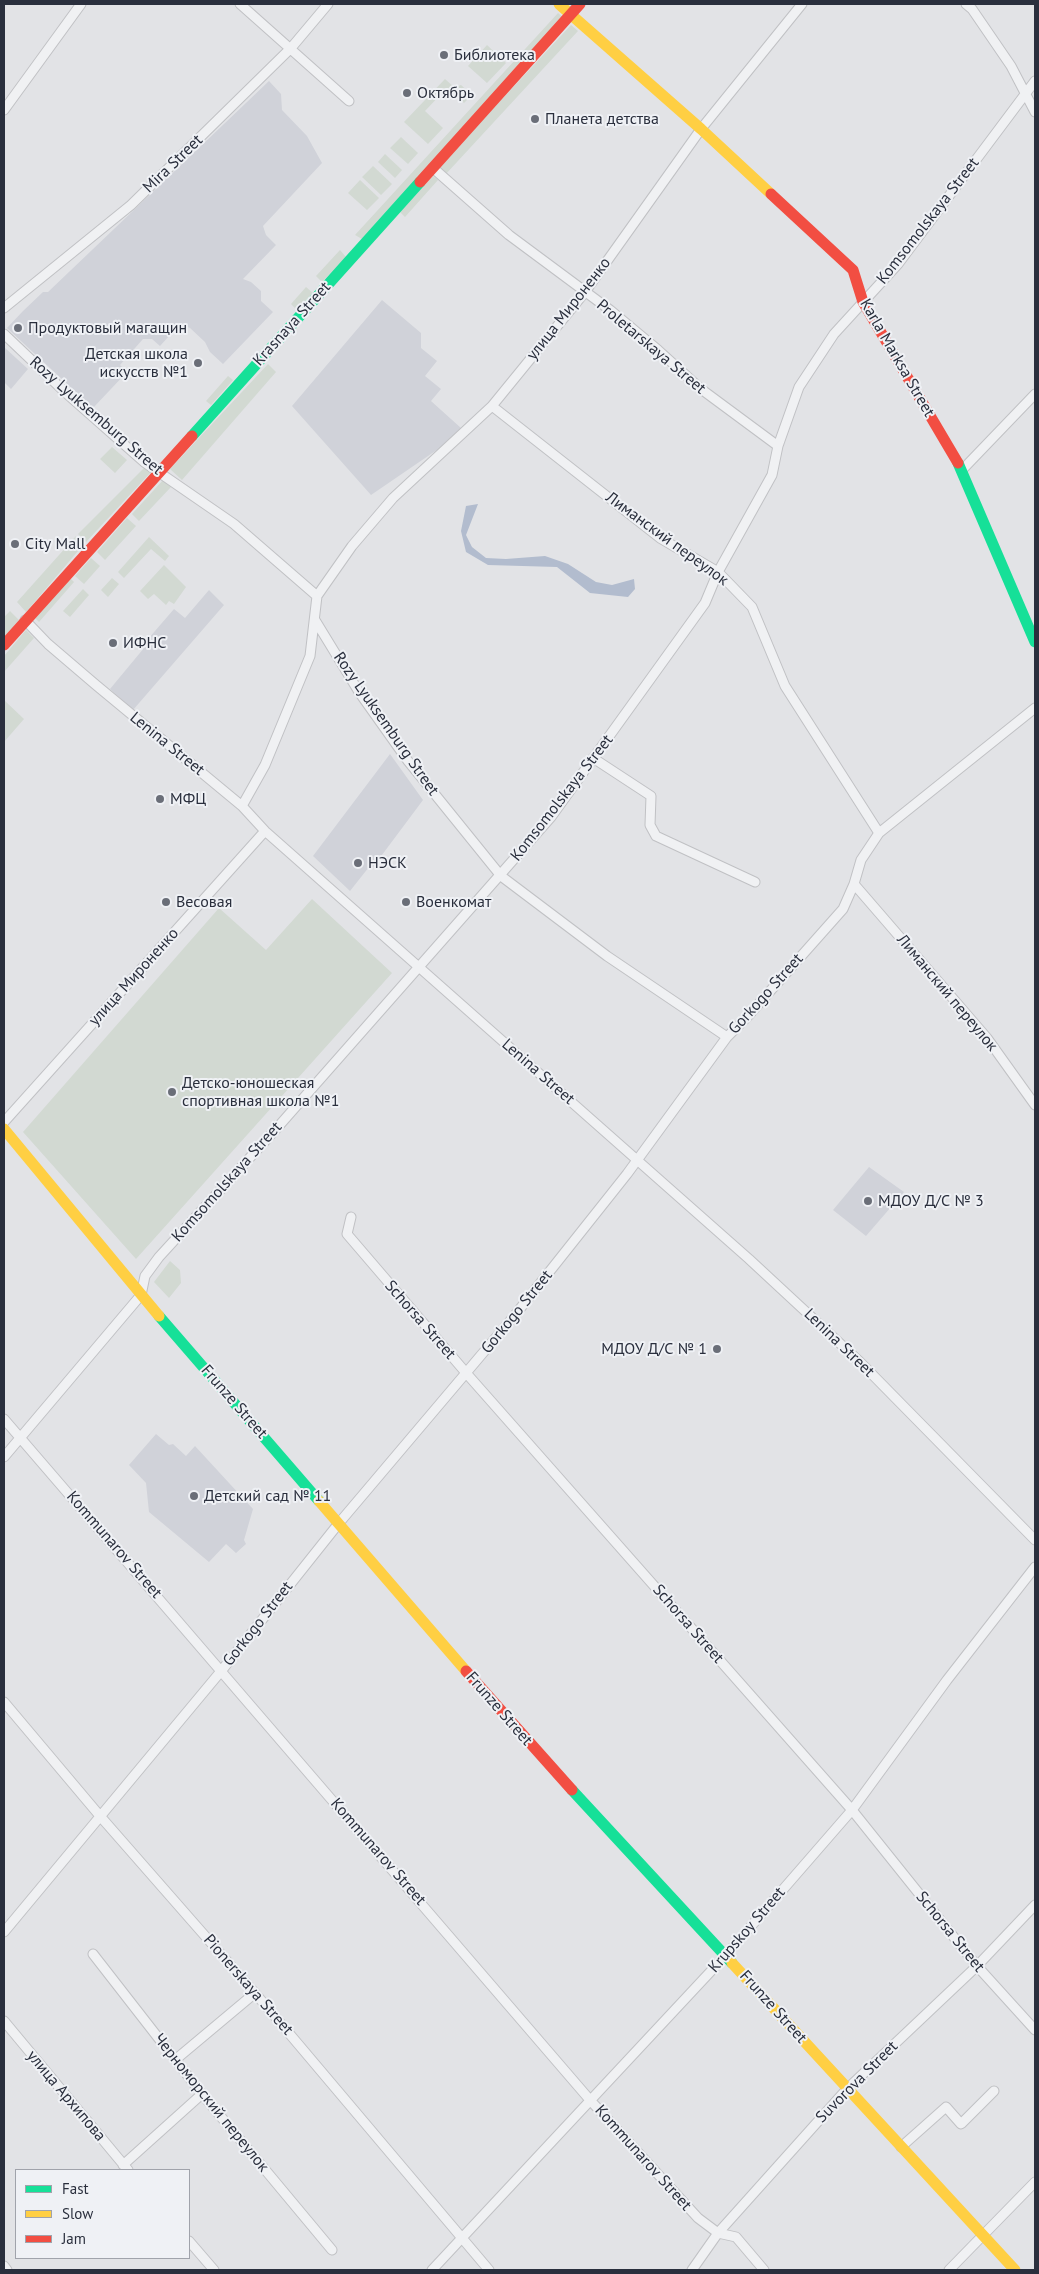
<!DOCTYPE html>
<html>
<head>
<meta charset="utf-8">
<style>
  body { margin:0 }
  #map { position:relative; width:1039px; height:2274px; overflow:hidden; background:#e2e3e6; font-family:"PT Sans",sans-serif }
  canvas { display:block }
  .frame { position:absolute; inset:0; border:5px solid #2a2f3d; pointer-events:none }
  .legend { position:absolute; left:15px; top:2169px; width:175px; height:90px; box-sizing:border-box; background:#eff1f5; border:1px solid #a0a3ab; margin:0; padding:6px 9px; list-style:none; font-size:15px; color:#2a2f3d }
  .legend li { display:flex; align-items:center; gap:10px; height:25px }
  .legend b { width:25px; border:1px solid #a0a3ab }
</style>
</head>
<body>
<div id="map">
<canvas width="1039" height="2274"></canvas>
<div class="frame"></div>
<ul class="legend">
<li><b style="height:6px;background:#16e098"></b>Fast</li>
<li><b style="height:6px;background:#ffcf43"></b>Slow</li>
<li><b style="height:6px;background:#f24e42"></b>Jam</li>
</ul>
</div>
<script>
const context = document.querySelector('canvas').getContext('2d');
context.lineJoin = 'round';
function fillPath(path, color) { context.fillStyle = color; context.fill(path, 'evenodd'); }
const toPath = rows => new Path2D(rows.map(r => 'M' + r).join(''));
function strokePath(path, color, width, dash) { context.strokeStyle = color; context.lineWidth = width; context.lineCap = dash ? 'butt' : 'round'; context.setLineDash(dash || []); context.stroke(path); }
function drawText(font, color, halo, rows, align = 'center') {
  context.font = font + ' "PT Sans",sans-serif'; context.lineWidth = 4; context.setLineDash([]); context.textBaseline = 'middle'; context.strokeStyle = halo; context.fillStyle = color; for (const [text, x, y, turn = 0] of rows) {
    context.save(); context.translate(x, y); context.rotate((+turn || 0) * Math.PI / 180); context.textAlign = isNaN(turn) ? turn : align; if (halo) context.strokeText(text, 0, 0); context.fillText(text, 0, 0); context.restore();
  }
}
fillPath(toPath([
  [269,81,281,94,282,110,307,136,322,163,263,226,266,235,276,245,243,279,251,282,261,291,261,301,273,312,223,364,210,352,205,342,190,328,180,324,160,346,152,339,143,339,120,365,127,372,93,408,7,328,23,311,43,292,48,292],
  [382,300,421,333,421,348,437,361,425,376,441,389,431,401,461,428,447,443,371,495,292,406],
  [4,347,28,369,11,389,4,382],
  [209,590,224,605,133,710,110,689,144,648,142,646,174,609,185,618],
  [390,754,423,800,373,867,369,867,350,891,313,856],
  [869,1167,904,1192,866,1236,833,1210],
  [156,1434,169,1445,173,1444,186,1456,195,1446,253,1509,244,1540,246,1544,236,1553,226,1544,209,1562,149,1512,146,1483,129,1465]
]), '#d0d2d9');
fillPath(toPath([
  [558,13,563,17,362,239,355,235],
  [571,25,578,31,445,175,438,168],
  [487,45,506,63,487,83,468,66],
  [445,79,454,87,447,94,443,92,425,111,443,128,428,144,404,122],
  [461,85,472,95,464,103,452,91,455,87],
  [401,137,418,153,408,164,390,148],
  [385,154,402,170,395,178,378,162],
  [373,166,392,184,381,195,362,177],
  [433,176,438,180,405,217,400,212],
  [360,180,379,198,367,210,348,193],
  [340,250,346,257,322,282,316,276],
  [306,287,313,293,297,310,291,304],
  [268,364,276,372,182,480,170,469],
  [228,376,233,380,211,405,206,401],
  [112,447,127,460,115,473,100,459],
  [145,467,151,472,86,542,78,534],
  [163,480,171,487,139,521,132,514],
  [127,518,136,526,105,560,97,552],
  [76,536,84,544,26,612,17,602],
  [149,537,169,556,165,561,151,549,124,578,118,572],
  [91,558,100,566,84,584,75,576],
  [164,565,186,587,174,604,169,601,166,605,154,594,148,599,140,591],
  [70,578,74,582,39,622,35,618],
  [112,578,119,584,108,597,101,590],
  [83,589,89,595,70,617,63,611],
  [10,611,19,620,4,637,4,617],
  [26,630,34,638,4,672,4,656],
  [4,700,24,719,4,742],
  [312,899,392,973,136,1259,23,1132,219,908,266,950],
  [170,1261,180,1270,181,1283,169,1298,154,1282]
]), '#d2d9d2');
fillPath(toPath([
  [478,504,466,535,472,547,486,558,506,559,545,556,568,564,596,582,612,585,634,579,635,589,628,597,590,593,557,567,488,565,466,552,461,531,466,506]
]), '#b2bcce');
const street = toPath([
  [240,4,349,101],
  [966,4,972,9,1011,66,1035,112],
  [4,110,81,4],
  [433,168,509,235,610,310,658,350,701,389,778,446],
  [4,308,131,205,291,48,328,4],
  [4,334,67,394,144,462,234,524,317,596],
  [492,406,660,538,718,572,752,607,785,686,879,833],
  [962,470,1035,394],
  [25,620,48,644,96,685,242,806,265,831,749,1259,860,1362,1035,1540],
  [315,620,359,692,408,761,501,876,607,956,727,1037],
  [593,758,651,796,650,825,656,836,755,882],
  [242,806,265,765,310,656,317,596,352,546,393,498,492,406,585,292,701,129,802,4],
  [854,884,987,1038,1035,1105],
  [4,1122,265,831],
  [351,1217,347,1234,467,1374,852,1810,977,1966,1035,2030],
  [4,1419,590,2100,698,2218,718,2233,736,2237,764,2270],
  [4,1457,141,1295,145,1276,159,1257,277,1128,551,817,705,603,718,572,772,475,778,446,799,387,834,334,898,264,1035,81],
  [4,1702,100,1816,255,1993,489,2270],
  [4,1932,222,1670,339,1523,515,1315,627,1174,727,1037,748,1016,843,909,854,884,861,860,879,833,1035,708],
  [93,1954,202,2094,332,2250],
  [4,2021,128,2170],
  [175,2060,255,1993],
  [901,2147,946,2107,961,2124,994,2091],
  [123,2165,202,2094],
  [189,2241,214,2270],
  [4,2266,7,2270],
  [432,2270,726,1955,852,1810,947,1680,1035,1567],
  [692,2270,718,2233,847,2089,977,1966,1035,1905],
  [949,2270,1035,2182]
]);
strokePath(street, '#c0c1c4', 11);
strokePath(street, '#f0f1f3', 9);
strokePath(toPath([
  [192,436,420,182],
  [958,463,1035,642],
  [159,1316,319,1501],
  [572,1790,732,1963]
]), '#16e098', 11);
strokePath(toPath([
  [559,4,701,129,771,194],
  [4,1129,159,1316],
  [319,1501,466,1671],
  [732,1963,1015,2270]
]), '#ffcf43', 11);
strokePath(toPath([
  [420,182,580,4],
  [771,194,853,270,863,302,958,463],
  [4,645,192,436],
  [466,1671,572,1790]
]), '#f24e42', 11);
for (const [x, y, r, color] of [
  [444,55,5,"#6a6e78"],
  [407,93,5,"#6a6e78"],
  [535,119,5,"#6a6e78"],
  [18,328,5,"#6a6e78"],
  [198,363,5,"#6a6e78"],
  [15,544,5,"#6a6e78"],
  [113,643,5,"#6a6e78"],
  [160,799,5,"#6a6e78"],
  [358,863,5,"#6a6e78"],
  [166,902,5,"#6a6e78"],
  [406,902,5,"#6a6e78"],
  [172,1092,5,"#6a6e78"],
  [868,1201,5,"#6a6e78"],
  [717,1349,5,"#6a6e78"],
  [194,1496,5,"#6a6e78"]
]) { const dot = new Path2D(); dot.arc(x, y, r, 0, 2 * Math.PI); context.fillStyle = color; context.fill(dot); strokePath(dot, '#eff1f5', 2); }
drawText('16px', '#2a2f3d', '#eff1f5', [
  ["Библиотека",454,55],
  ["Октябрь",417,93],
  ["Планета детства",545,119],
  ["Продуктовый магащин",28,328],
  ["Детская школа",188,354,"right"],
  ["искусств №1",188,372,"right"],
  ["City Mall",25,544],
  ["ИФНС",123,643],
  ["МФЦ",170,799],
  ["НЭСК",368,863],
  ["Весовая",176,902],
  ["Военкомат",416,902],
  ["Детско-юношеская",182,1083],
  ["спортивная школа №1",182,1101],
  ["МДОУ Д/С № 3",878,1201],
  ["МДОУ Д/С № 1",707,1349,"right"],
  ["Детский сад № 11",204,1496]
], 'left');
drawText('16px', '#2a2f3d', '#eff1f5', [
  ["Mira Street",173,164,-44],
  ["Komsomolskaya Street",928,221,-52],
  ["улица Мироненко",569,309,-52],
  ["Krasnaya Street",292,324,-48],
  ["Proletarskaya Street",651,347,40],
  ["Karla Marksa Street",897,358,60],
  ["Rozy Lyuksemburg Street",96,416,41],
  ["Лиманский переулок",667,539,36],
  ["Rozy Lyuksemburg Street",386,724,55],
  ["Lenina Street",167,744,39],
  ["Komsomolskaya Street",562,798,-52],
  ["улица Мироненко",134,977,-48],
  ["Лиманский переулок",947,993,50],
  ["Gorkogo Street",766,994,-48],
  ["Lenina Street",538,1072,41],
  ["Komsomolskaya Street",227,1182,-48],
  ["Gorkogo Street",517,1312,-51],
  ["Schorsa Street",420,1320,49],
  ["Lenina Street",839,1343,44],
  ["Frunze Street",234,1402,49],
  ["Kommunarov Street",114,1545,49],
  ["Gorkogo Street",258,1624,-52],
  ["Schorsa Street",688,1624,49],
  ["Frunze Street",499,1709,49],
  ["Kommunarov Street",378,1852,49],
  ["Krupskoy Street",747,1930,-49],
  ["Schorsa Street",950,1932,51],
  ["Pionerskaya Street",248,1985,49],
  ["Frunze Street",773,2007,48],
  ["Suvorova Street",857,2082,-45],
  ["улица Архипова",66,2096,50],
  ["Черноморский переулок",211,2103,51],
  ["Kommunarov Street",643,2158,48]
]);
</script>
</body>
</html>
